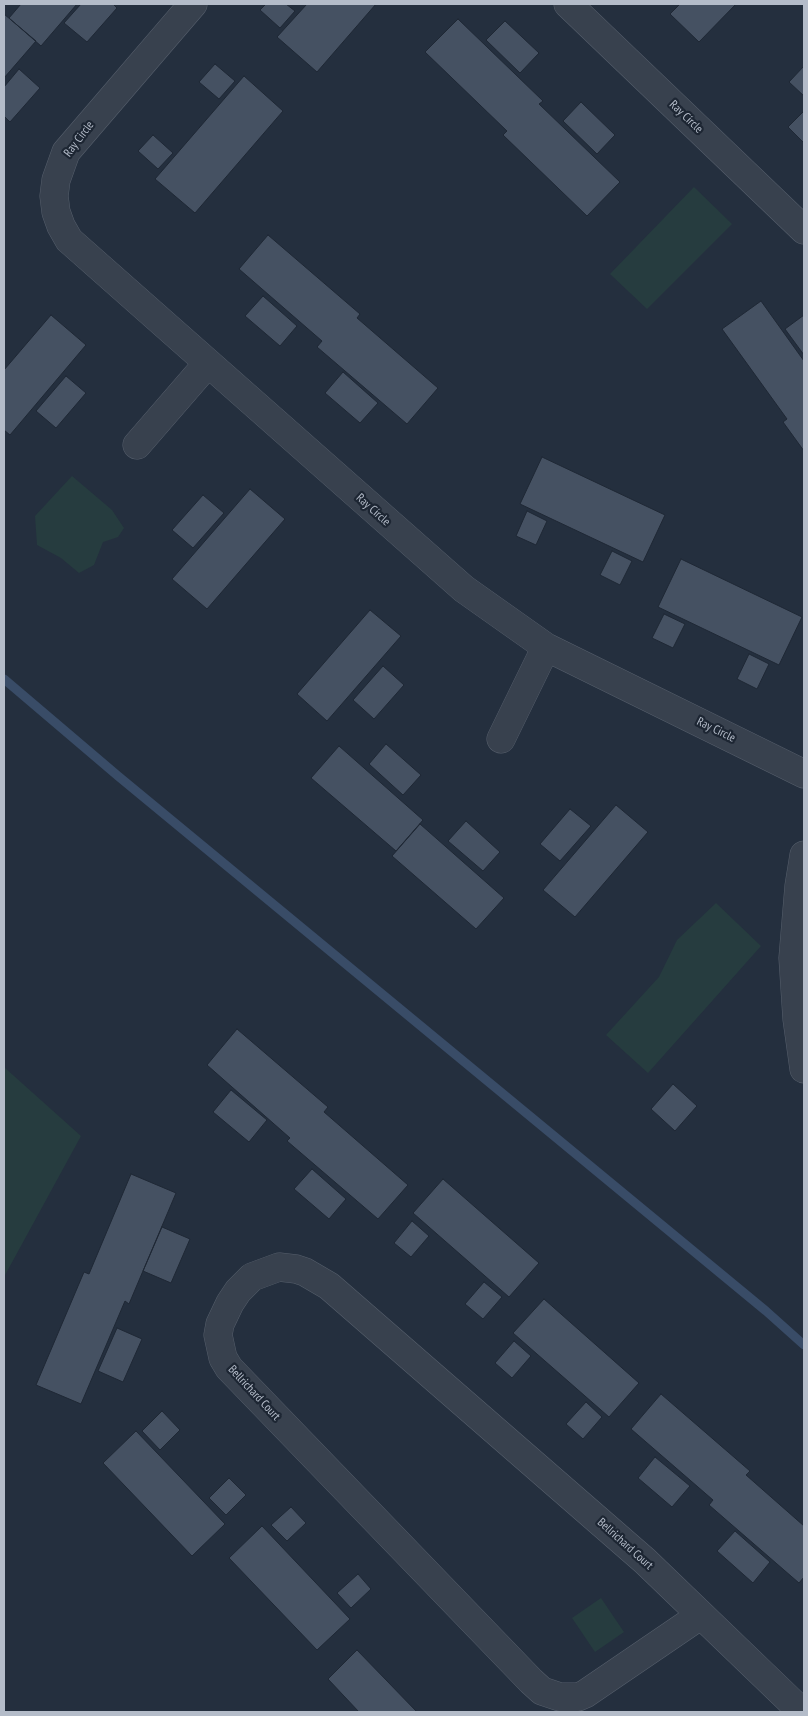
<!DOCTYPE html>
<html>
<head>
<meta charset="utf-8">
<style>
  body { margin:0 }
  #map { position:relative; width:808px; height:1716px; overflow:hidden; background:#242f3e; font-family:"PT Sans Narrow",sans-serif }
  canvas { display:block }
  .frame { position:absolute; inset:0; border:5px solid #b4bcc9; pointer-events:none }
</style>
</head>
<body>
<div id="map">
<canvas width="808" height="1716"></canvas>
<div class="frame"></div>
</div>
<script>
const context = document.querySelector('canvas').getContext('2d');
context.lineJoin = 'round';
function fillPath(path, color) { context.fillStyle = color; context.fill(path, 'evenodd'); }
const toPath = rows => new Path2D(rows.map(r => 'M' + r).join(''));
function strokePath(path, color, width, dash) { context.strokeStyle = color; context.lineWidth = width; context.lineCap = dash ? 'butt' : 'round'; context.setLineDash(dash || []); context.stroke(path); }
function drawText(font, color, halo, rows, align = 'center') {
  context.font = font + ' "PT Sans Narrow",sans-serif'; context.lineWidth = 4.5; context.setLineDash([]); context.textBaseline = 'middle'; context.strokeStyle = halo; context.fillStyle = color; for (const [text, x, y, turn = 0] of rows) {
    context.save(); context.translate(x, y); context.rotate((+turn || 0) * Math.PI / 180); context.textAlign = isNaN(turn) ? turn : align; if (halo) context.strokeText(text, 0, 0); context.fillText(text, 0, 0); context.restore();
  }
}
fillPath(toPath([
  [694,187,732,224,647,309,610,274],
  [72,476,112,510,124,528,118,537,103,542,94,565,79,573,61,558,37,545,35,516],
  [716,903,761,946,648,1073,606,1035,659,977,677,940],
  [4,1067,81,1136,4,1277],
  [601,1598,624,1632,595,1652,572,1618]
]), '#263c3f');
strokePath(toPath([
  [4,679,118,776,766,1311,804,1345]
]), '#394c67', 9);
const building = toPath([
  [21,4,77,4,41,46,9,18,21,4],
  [81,4,113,4,117,8,87,42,64,23,81,4],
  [266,4,286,4,295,11,280,28,260,10,266,4],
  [307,4,376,4,317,72,277,37,307,4],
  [680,4,736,4,699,42,670,14,680,4],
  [4,14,36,41,4,78,4,14],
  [458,19,543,101,539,104,620,182,587,216,503,135,507,131,425,52,458,19],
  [505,21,539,53,520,73,486,40,505,21],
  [215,64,235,81,219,99,199,82,215,64],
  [804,66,804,96,789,82,804,66],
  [19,69,40,88,10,122,4,116,4,87,19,69],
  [244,76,283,111,195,213,155,179,244,76],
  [581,102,615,135,597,154,563,121,581,102],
  [804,111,804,143,788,127,804,111],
  [153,135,173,153,158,169,138,151,153,135],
  [268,235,360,314,357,318,438,388,407,424,317,347,322,341,239,269,268,235],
  [263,296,297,326,280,346,245,316,263,296],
  [761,301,804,361,804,451,783,422,787,419,722,329,761,301],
  [51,315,86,345,10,435,4,430,4,370,51,315],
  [804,315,804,355,785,329,804,315],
  [343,372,378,403,360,423,325,393,343,372],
  [66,376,86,393,56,428,36,411,66,376],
  [542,457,665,515,643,562,520,504,542,457],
  [250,489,285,519,207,609,172,579,250,489],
  [203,495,224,513,193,548,172,530,203,495],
  [527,511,547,521,536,545,516,536,527,511],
  [612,551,632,561,620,585,600,575,612,551],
  [681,559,802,617,779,665,658,607,681,559],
  [370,610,401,636,327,721,297,694,370,610],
  [664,614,685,624,673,648,652,638,664,614],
  [749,654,769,664,757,689,737,679,749,654],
  [383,666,404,685,374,719,353,700,383,666],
  [386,744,421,775,403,795,369,764,386,744],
  [339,746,423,820,396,851,311,778,339,746],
  [616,805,648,832,575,917,543,890,616,805],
  [570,809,591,826,560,861,540,844,570,809],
  [466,821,500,852,483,871,448,841,466,821],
  [420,824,504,898,476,929,392,856,420,824],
  [237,1029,328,1107,324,1112,408,1185,378,1219,287,1141,290,1138,207,1065,237,1029],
  [673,1084,697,1106,675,1131,651,1109,673,1084],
  [231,1090,267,1120,249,1142,213,1112,231,1090],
  [312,1169,346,1199,329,1219,294,1189,312,1169],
  [131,1174,176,1193,129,1304,125,1301,81,1404,36,1385,84,1272,89,1274,131,1174],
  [443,1179,539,1263,509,1297,413,1213,443,1179],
  [412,1221,429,1236,411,1257,394,1243,412,1221],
  [162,1227,190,1239,171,1283,143,1271,162,1227],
  [484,1282,502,1297,483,1319,465,1304,484,1282],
  [544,1299,639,1383,609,1417,513,1333,544,1299],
  [117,1328,142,1339,123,1382,98,1371,117,1328],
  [514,1341,531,1356,512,1378,495,1363,514,1341],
  [661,1394,750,1471,746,1475,804,1526,804,1577,799,1583,709,1505,713,1500,631,1429,661,1394],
  [586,1402,602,1417,583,1439,566,1424,586,1402],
  [162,1411,180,1430,160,1450,142,1431,162,1411],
  [136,1431,225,1524,192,1556,103,1463,136,1431],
  [655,1457,690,1486,672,1507,638,1478,655,1457],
  [229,1478,246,1495,226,1515,209,1498,229,1478],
  [291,1507,306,1523,287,1541,271,1525,291,1507],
  [262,1526,350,1619,317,1650,229,1558,262,1526],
  [735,1531,770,1562,753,1583,717,1551,735,1531],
  [358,1574,371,1589,351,1608,337,1593,358,1574],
  [357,1650,417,1712,359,1712,328,1679,357,1650]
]);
fillPath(building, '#455162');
strokePath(building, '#1f2835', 1);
const minor = toPath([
  [193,4,66,152,56,180,54,196,56,212,61,226,69,240,464,589,546,647,804,774],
  [568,4,804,230],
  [137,445,208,363],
  [501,739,546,647],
  [804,855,799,886,793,958,797,1019,804,1069],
  [701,1615,585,1694,578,1697,560,1697,542,1691,531,1681,229,1368,223,1358,218,1335,220,1324,230,1303,238,1291,252,1277,279,1267,296,1269,305,1272,329,1286,645,1561,802,1712]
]);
strokePath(minor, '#565f6c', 29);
strokePath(minor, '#38414e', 28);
drawText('12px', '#b4bcc9', '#1d2633', [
  ["Ray Circle",686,117,44],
  ["Ray Circle",79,139,-53],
  ["Ray Circle",373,510,42],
  ["Ray Circle",716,730,26],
  ["Bellrichard Court",254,1393,47],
  ["Bellrichard Court",625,1544,42]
]);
</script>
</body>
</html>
